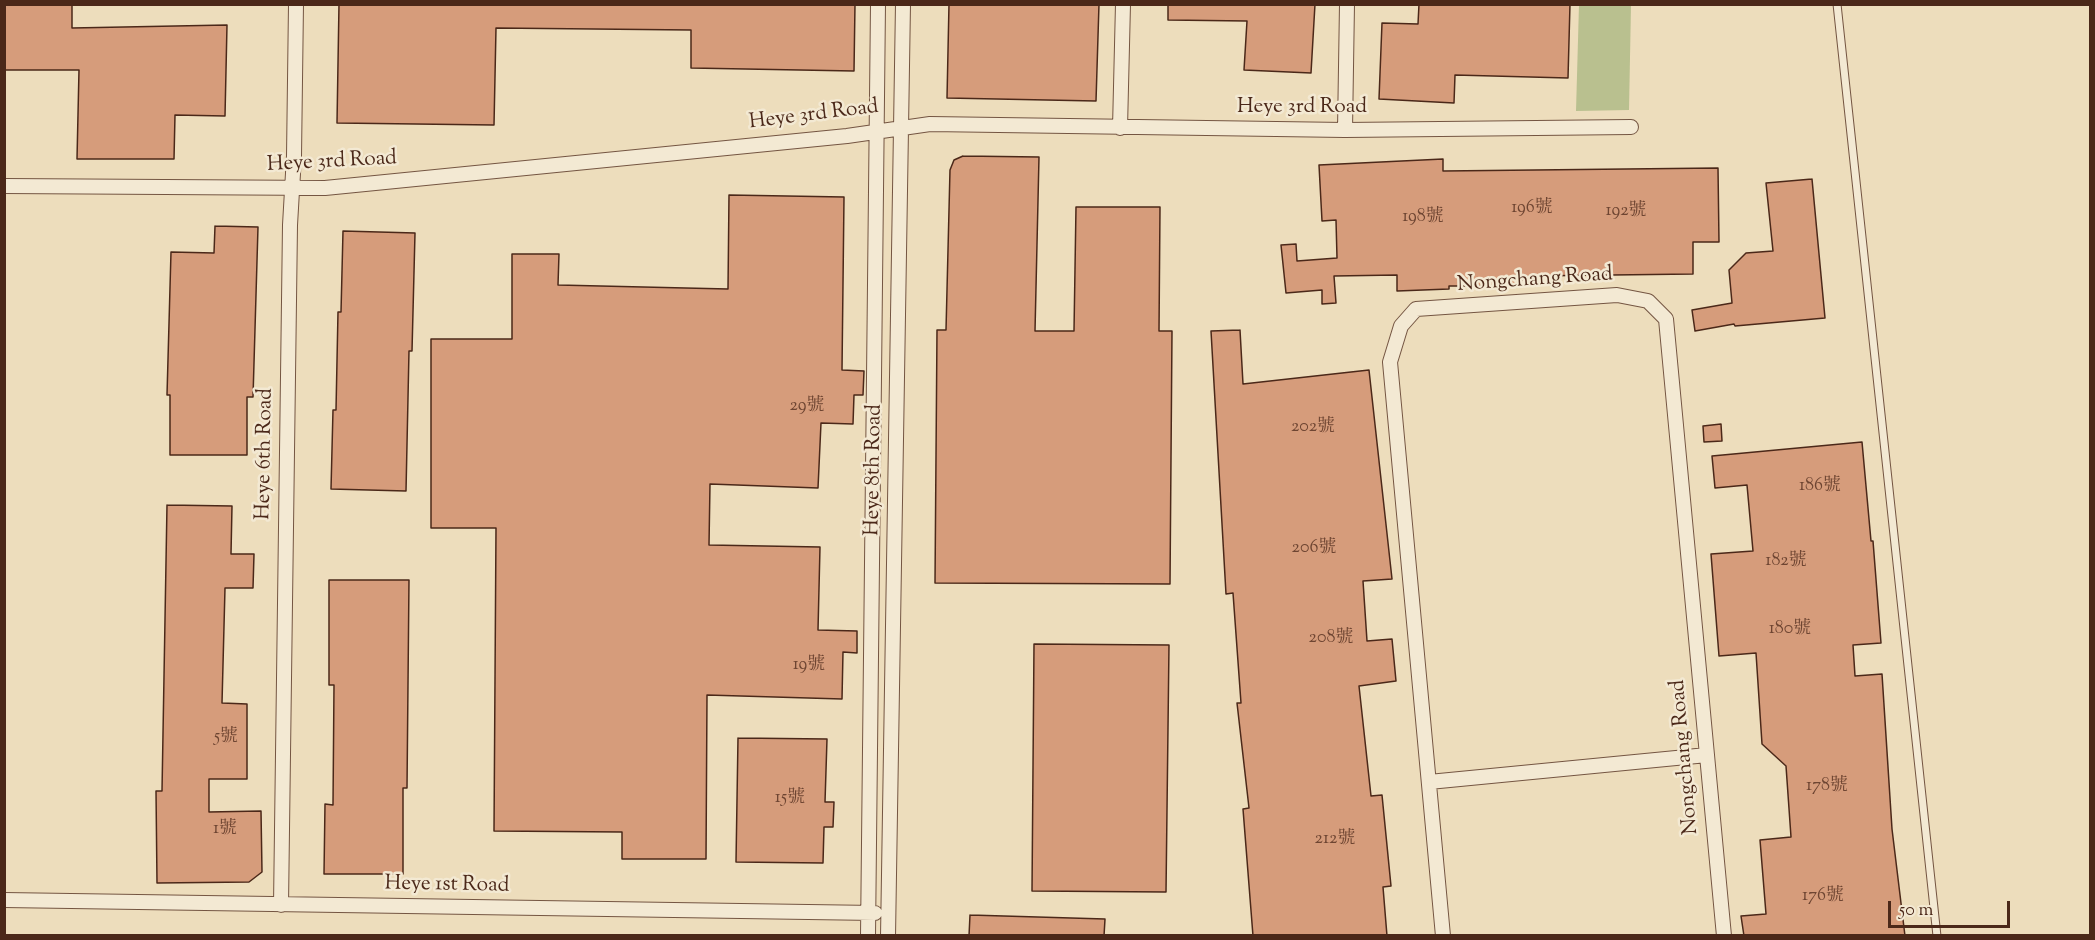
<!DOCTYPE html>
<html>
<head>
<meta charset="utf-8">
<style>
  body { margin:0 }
  #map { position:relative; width:2095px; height:940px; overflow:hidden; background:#edddbc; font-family:"Sorts Mill Goudy",serif }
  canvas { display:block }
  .frame { position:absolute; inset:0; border:6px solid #4b2819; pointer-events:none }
  .scale { position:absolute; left:1888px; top:901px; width:122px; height:27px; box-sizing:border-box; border:3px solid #4b2819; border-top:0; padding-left:8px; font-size:18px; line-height:21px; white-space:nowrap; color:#4b2819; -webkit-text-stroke:4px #f3e9d3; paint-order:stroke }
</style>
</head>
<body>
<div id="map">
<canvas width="2095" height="940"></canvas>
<div class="frame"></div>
<div class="scale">50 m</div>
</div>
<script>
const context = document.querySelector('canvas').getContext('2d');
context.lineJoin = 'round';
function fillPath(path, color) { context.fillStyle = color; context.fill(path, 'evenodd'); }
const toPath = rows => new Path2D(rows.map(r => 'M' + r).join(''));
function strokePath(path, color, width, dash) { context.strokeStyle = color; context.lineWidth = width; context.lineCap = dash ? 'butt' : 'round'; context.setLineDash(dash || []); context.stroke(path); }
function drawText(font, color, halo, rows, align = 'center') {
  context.font = font + ' "Sorts Mill Goudy","Noto Serif TC",serif'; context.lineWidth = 5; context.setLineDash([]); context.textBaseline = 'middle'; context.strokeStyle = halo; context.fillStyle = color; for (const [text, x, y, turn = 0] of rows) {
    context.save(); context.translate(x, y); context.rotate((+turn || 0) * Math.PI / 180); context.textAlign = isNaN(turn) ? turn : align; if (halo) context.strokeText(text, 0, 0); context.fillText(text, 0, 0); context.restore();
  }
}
fillPath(toPath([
  [1579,5,1631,5,1629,110,1576,111]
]), '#b9c08f');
const building = toPath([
  [4,4,72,4,72,28,227,25,225,116,175,115,174,159,77,159,79,70,4,70,4,4],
  [339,4,855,4,854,71,691,68,691,30,496,28,494,125,337,123,339,4],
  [949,4,1099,4,1096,101,947,98,949,4],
  [1168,4,1315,4,1311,73,1244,70,1247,21,1168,20,1168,4],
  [1419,4,1570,4,1568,78,1455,75,1454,103,1379,99,1382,23,1418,24,1419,4],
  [963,156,1039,157,1035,331,1074,331,1076,207,1160,207,1159,331,1172,331,1170,584,935,583,937,330,946,330,950,170,954,160,963,156],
  [1443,159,1443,171,1718,168,1719,242,1693,242,1693,274,1530,276,1512,286,1449,286,1449,289,1397,291,1397,275,1334,276,1336,303,1322,304,1322,290,1286,293,1281,245,1296,244,1297,261,1337,258,1336,220,1322,221,1319,165,1443,159],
  [1812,179,1825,318,1735,326,1734,324,1695,331,1692,310,1732,303,1729,270,1746,253,1773,251,1766,183,1812,179],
  [729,195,844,197,842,370,864,371,863,395,854,395,853,424,821,423,818,488,710,484,709,545,820,547,818,630,857,631,857,653,843,652,842,699,707,695,706,859,622,859,622,832,494,831,496,528,431,528,431,339,512,339,512,254,559,254,558,285,728,289,729,195],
  [215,226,258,227,253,397,247,397,247,455,170,455,170,395,167,395,171,252,214,253,215,226],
  [343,231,415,233,412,351,409,351,406,491,331,489,333,410,336,410,338,312,341,312,343,231],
  [1240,330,1243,384,1369,370,1392,579,1363,581,1367,641,1392,639,1396,681,1359,686,1371,796,1382,795,1391,886,1383,887,1387,936,1253,936,1243,809,1249,808,1237,703,1241,703,1233,593,1226,594,1211,331,1240,330],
  [1721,424,1722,441,1704,442,1703,426,1721,424],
  [1862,442,1871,541,1873,541,1881,643,1853,645,1855,676,1882,674,1892,829,1905,936,1744,936,1741,916,1766,914,1760,840,1791,837,1786,766,1762,744,1756,653,1719,656,1711,554,1753,551,1747,485,1715,488,1712,456,1862,442],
  [167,505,232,506,231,554,254,554,253,588,225,588,222,703,247,704,247,779,209,779,209,812,261,811,262,872,249,882,157,883,156,791,162,791,167,505],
  [329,580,409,580,407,788,403,788,403,874,324,874,325,804,333,805,334,685,329,685,329,580],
  [1034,644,1169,645,1166,892,1032,891,1034,644],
  [738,738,827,739,825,802,834,802,833,827,824,827,823,863,736,862,738,738],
  [970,915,1105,919,1104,936,969,936,970,915]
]);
fillPath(building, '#d69c7b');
strokePath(building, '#4b2819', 1.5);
const lane = toPath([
  [1837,4,1937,936]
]);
const street = toPath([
  [1120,128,1123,4],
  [1345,130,1347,4],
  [4,186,325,188,847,136,930,124,1345,130,1631,127],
  [1429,782,1707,755],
  [4,900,875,913],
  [281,905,290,225,294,156,296,4],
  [868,936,878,4],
  [888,936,903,4],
  [1443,936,1390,362,1401,326,1416,309,1617,295,1648,301,1666,319,1724,936]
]);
strokePath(lane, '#745542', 9);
strokePath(street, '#745542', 16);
strokePath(lane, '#f3e9d3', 7);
strokePath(street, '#f3e9d3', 14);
drawText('18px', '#6e4532', null, [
  ["196號",1532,209],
  ["192號",1626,212],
  ["198號",1423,218],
  ["29號",807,407],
  ["202號",1313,428],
  ["186號",1820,487],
  ["206號",1314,549],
  ["182號",1786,562],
  ["180號",1790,630],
  ["208號",1331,639],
  ["19號",809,666],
  ["5號",226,738],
  ["178號",1827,787],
  ["15號",790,799],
  ["1號",225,830],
  ["212號",1335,840],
  ["176號",1823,897]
]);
drawText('21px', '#4b2819', '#f3e9d3', [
  ["Heye 3rd Road",1302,108],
  ["Heye 3rd Road",814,116,-7],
  ["Heye 3rd Road",332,163,-3],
  ["Nongchang Road",1535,281,-4],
  ["Heye 6th Road",266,454,-89],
  ["Heye 8th Road",875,470,-89],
  ["Nongchang Road",1686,757,-95],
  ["Heye 1st Road",447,886,1]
]);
</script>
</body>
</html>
